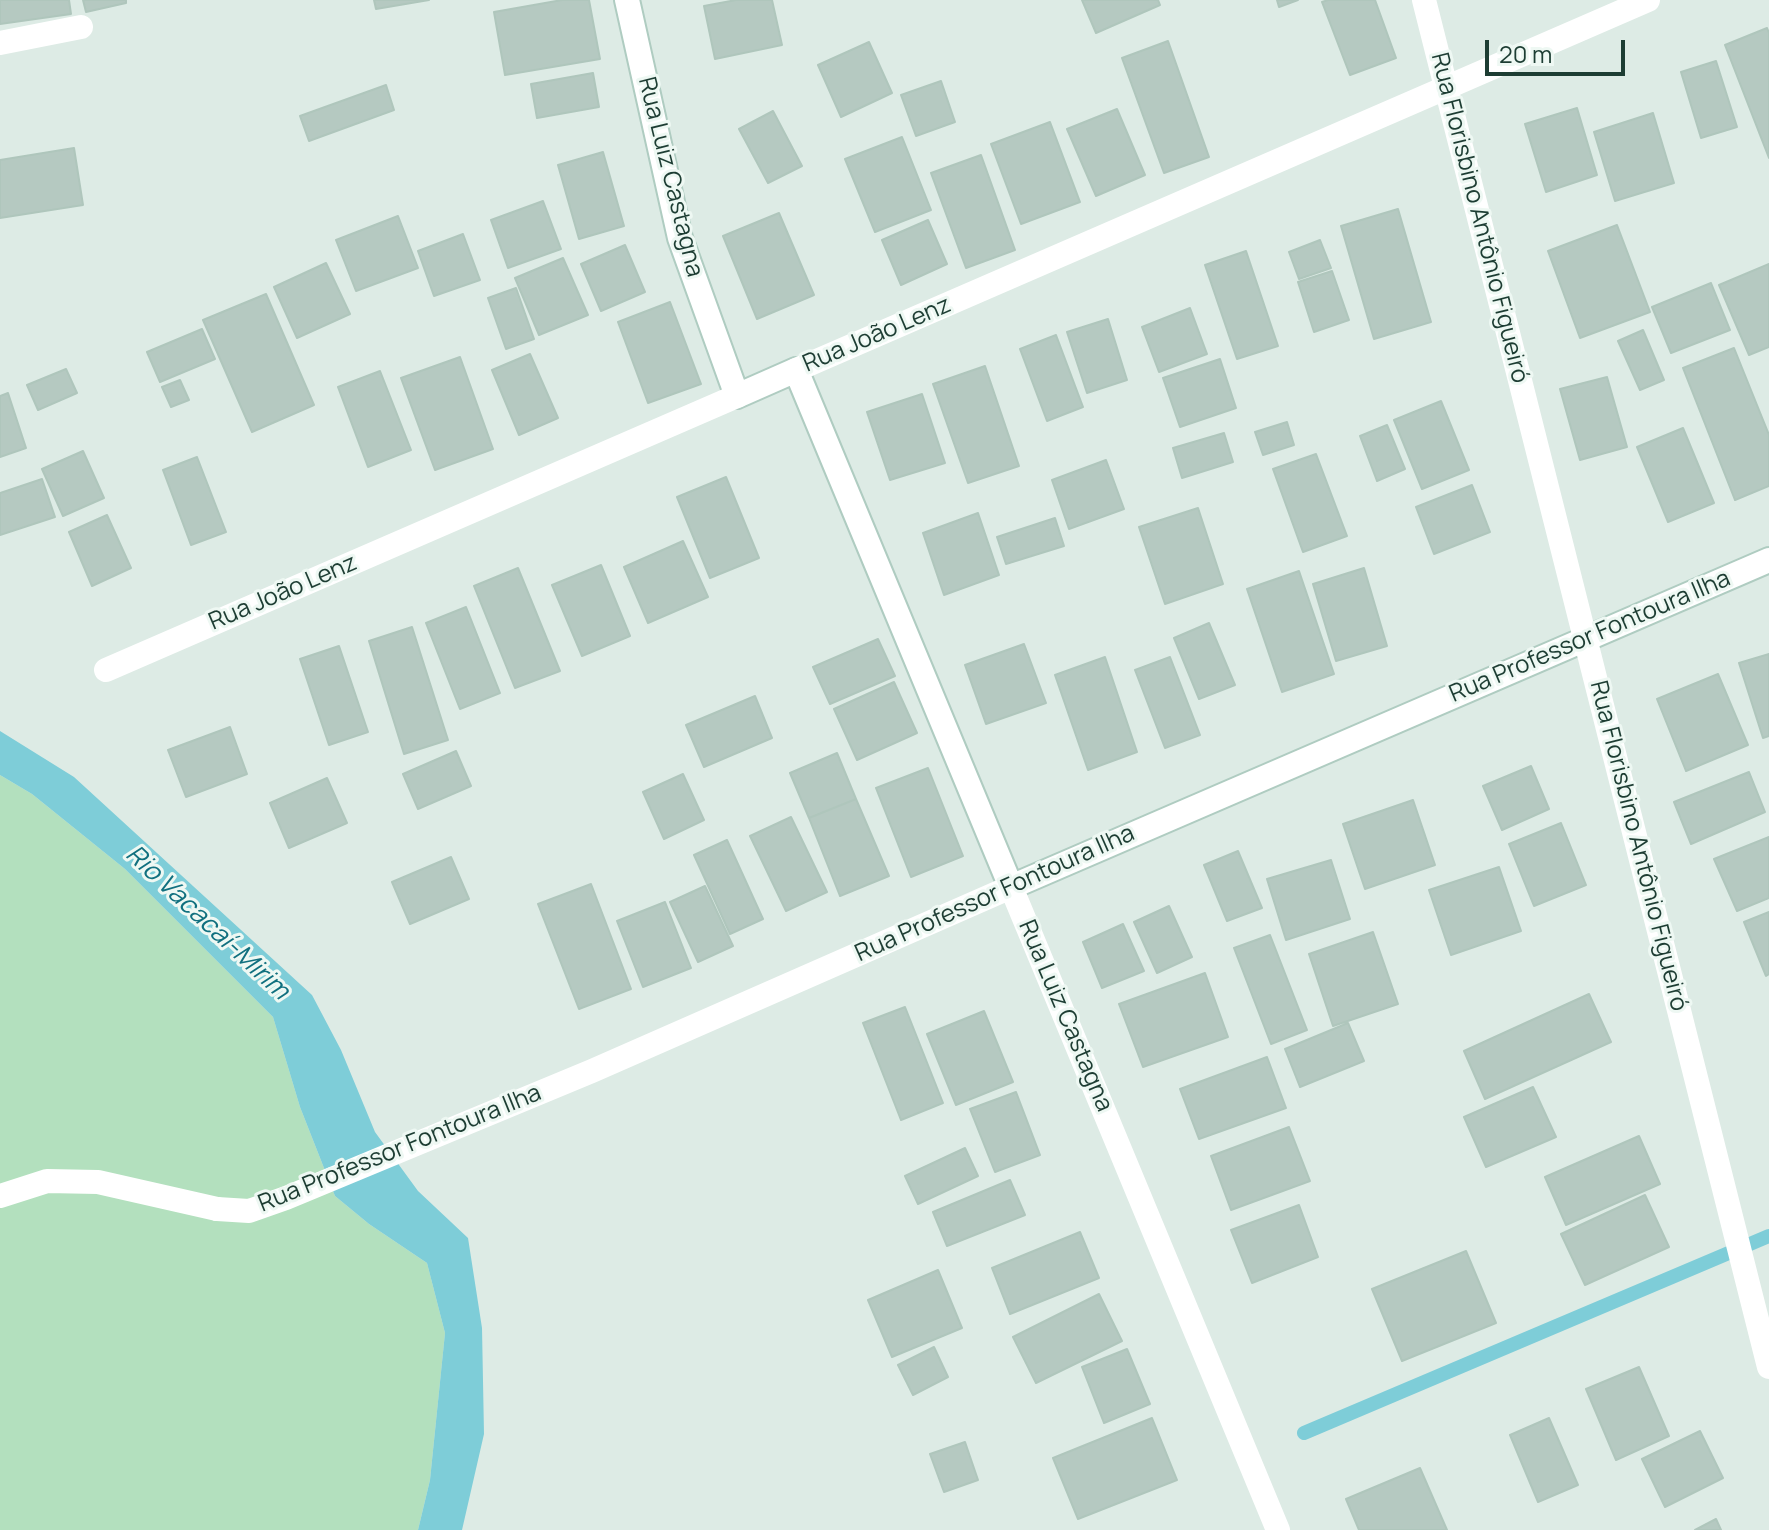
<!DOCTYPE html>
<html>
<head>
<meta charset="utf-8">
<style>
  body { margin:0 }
  #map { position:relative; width:1769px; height:1530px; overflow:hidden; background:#ddebe5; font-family:Manrope,sans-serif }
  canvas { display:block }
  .scale { position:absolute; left:1485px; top:40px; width:140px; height:36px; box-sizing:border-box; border:4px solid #1d3d33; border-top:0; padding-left:10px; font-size:24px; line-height:28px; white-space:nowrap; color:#1d3d33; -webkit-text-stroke:6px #eef8f3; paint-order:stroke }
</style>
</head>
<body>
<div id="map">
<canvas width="1769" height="1530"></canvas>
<div class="scale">20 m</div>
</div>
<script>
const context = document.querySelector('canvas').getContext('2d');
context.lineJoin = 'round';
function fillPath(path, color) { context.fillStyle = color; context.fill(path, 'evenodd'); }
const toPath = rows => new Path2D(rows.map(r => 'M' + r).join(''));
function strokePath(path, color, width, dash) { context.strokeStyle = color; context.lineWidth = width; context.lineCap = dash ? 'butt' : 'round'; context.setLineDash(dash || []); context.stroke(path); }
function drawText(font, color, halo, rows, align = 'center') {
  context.font = font + ' Manrope,sans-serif'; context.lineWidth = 6; context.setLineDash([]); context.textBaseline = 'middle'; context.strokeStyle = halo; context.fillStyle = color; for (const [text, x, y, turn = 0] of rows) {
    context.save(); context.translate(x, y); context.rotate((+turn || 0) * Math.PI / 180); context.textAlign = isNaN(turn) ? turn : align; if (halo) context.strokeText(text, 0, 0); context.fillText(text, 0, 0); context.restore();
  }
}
fillPath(toPath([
  [0,775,32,794,125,869,273,1017,300,1107,335,1196,369,1224,427,1263,445,1333,430,1480,418,1530,0,1530]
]), '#b3e0be');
fillPath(toPath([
  [0,731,74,777,312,995,341,1050,375,1132,418,1191,468,1238,482,1328,484,1434,462,1530,418,1530,430,1480,445,1333,427,1263,369,1224,335,1196,300,1107,273,1017,125,869,32,794,0,775]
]), '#7ecdd8');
strokePath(toPath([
  [1304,1433,1769,1236]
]), '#7ecdd8', 14);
const building = toPath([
  [0,0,69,0,71,14,0,24,0,0],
  [83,0,126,0,126,3,86,12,83,0],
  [374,0,429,0,376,9,374,0],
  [562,0,589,0,600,59,505,75,494,12,562,0],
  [736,0,772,0,782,45,715,59,704,6,736,0],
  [1082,0,1158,0,1160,5,1096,33,1082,0],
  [1277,0,1298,0,1279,7,1277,0],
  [1328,0,1375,0,1396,58,1350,75,1322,2,1328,0],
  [1767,28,1769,33,1769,158,1725,45,1767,28],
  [1168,41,1209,157,1164,173,1122,58,1168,41],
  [869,42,892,93,841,117,818,65,869,42],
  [1716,61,1737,127,1701,138,1681,72,1716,61],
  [593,73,599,107,537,118,531,84,593,73],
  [941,81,955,122,916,136,901,95,941,81],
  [386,85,394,110,309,141,300,116,386,85],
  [1577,108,1597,175,1546,192,1525,124,1577,108],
  [1117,109,1145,175,1096,196,1067,129,1117,109],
  [773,111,802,166,768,183,739,129,773,111],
  [1653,113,1674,183,1615,201,1594,132,1653,113],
  [1050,122,1080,202,1021,224,991,144,1050,122],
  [902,137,931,210,875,232,845,159,902,137],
  [74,148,83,205,0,218,0,160,74,148],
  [603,152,624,226,579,239,558,165,603,152],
  [981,155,1015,250,966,268,931,173,981,155],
  [543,201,561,249,508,268,491,220,543,201],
  [1398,209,1431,322,1374,339,1341,226,1398,209],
  [779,213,814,295,757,319,723,236,779,213],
  [398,216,418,268,356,291,336,240,398,216],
  [928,220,947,264,901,285,882,240,928,220],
  [1617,225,1650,312,1580,338,1548,251,1617,225],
  [463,234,480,280,434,296,418,251,463,234],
  [1320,240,1331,268,1299,279,1289,252,1320,240],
  [625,245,645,292,601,311,581,264,625,245],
  [1246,251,1278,346,1237,359,1205,265,1246,251],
  [563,258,588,315,539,335,515,278,563,258],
  [326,263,350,314,297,338,274,287,326,263],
  [1769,264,1769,347,1749,355,1719,285,1769,264],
  [1332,271,1349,320,1314,332,1298,282,1332,271],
  [1711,283,1730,330,1671,353,1652,307,1711,283],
  [516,288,534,339,506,349,488,298,516,288],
  [266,294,314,405,252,432,203,320,266,294],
  [670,302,701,384,648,403,618,322,670,302],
  [1190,308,1207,354,1159,372,1142,327,1190,308],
  [1108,319,1127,380,1087,393,1067,332,1108,319],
  [202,329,215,359,160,382,147,352,202,329],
  [1643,330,1664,380,1640,390,1618,341,1643,330],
  [1056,335,1083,407,1047,421,1020,349,1056,335],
  [1734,348,1769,435,1769,486,1735,500,1683,368,1734,348],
  [530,354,558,418,519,435,492,370,530,354],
  [460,357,493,449,435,470,401,378,460,357],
  [1220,359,1236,408,1180,427,1163,378,1220,359],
  [985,366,1019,466,968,483,933,384,985,366],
  [66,369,77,393,38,410,27,385,66,369],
  [380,371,411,450,368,467,338,387,380,371],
  [1607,377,1627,447,1580,460,1560,389,1607,377],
  [180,380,189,400,171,407,162,387,180,380],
  [8,393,26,448,0,457,0,396,8,393],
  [922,394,945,463,890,480,867,412,922,394],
  [1441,401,1469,470,1422,489,1394,420,1441,401],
  [1287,422,1294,445,1263,455,1255,432,1287,422],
  [1387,425,1405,469,1377,481,1360,436,1387,425],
  [1683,428,1714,503,1668,522,1637,447,1683,428],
  [1224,433,1233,462,1182,478,1173,448,1224,433],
  [83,451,104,498,63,516,42,469,83,451],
  [1316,454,1347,536,1303,552,1273,469,1316,454],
  [197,457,226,532,191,545,163,470,197,457],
  [1106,460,1124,509,1069,529,1052,480,1106,460],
  [726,477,759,558,710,578,677,497,726,477],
  [42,479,55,517,0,535,0,493,42,479],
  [1472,485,1490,532,1434,554,1416,507,1472,485],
  [1198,508,1223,584,1165,604,1139,527,1198,508],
  [978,513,999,575,944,595,923,533,978,513],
  [107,515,131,568,92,586,69,532,107,515],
  [1055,518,1064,546,1006,564,997,537,1055,518],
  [683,541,708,597,648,623,624,567,683,541],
  [601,565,630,636,582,656,552,585,601,565],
  [518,568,560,671,515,688,474,586,518,568],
  [1364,568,1387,646,1336,661,1313,584,1364,568],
  [1299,571,1334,674,1282,692,1247,589,1299,571],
  [466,607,500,693,460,709,426,623,466,607],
  [1209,623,1235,685,1199,699,1174,638,1209,623],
  [412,627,448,740,404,754,369,641,412,627],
  [878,639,895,676,830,704,813,667,878,639],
  [1024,644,1046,703,986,724,965,665,1024,644],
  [339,646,368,732,329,745,300,659,339,646],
  [1769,654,1769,736,1763,738,1739,663,1769,654],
  [1105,657,1137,752,1088,770,1055,675,1105,657],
  [1170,657,1200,735,1165,748,1135,670,1170,657],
  [1718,674,1748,745,1686,771,1657,699,1718,674],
  [894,682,917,733,857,760,834,709,894,682],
  [755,696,772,738,704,767,686,725,755,696],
  [230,727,247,774,186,797,168,750,230,727],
  [456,751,471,786,418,809,403,774,456,751],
  [837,753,856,799,809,818,790,773,837,753],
  [1531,766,1549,809,1502,830,1483,786,1531,766],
  [928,768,963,856,911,877,876,788,928,768],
  [1749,772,1765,812,1691,844,1674,802,1749,772],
  [683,774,704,820,664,839,643,792,683,774],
  [327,778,347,823,289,848,270,803,327,778],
  [856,799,889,876,840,896,809,818,856,799],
  [1413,800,1435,865,1365,889,1343,824,1413,800],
  [791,817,827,892,786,911,750,836,791,817],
  [1561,823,1586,885,1534,906,1509,844,1561,823],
  [1769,837,1769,898,1737,911,1714,859,1769,837],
  [727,840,763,919,730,934,694,855,727,840],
  [1238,851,1262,908,1227,921,1204,865,1238,851],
  [451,857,469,899,410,924,392,882,451,857],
  [1331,860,1350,919,1286,940,1267,879,1331,860],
  [1499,867,1521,931,1451,955,1429,890,1499,867],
  [591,884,631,989,579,1009,538,904,591,884],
  [705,886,733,946,698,962,670,902,705,886],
  [665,902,691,968,643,987,617,921,665,902],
  [1169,906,1192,957,1157,973,1134,922,1169,906],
  [1769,912,1769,974,1766,976,1744,922,1769,912],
  [1123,924,1144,971,1102,988,1083,942,1123,924],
  [1373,932,1398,1004,1333,1026,1309,954,1373,932],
  [1270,935,1307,1030,1271,1044,1234,948,1270,935],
  [1205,973,1228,1037,1143,1067,1119,1004,1205,973],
  [1589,994,1611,1042,1485,1099,1464,1051,1589,994],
  [905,1007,943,1103,901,1120,863,1023,905,1007],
  [984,1011,1013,1082,956,1105,927,1034,984,1011],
  [1348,1023,1364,1061,1300,1087,1285,1049,1348,1023],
  [1267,1057,1286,1108,1199,1139,1180,1089,1267,1057],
  [1533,1087,1556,1137,1486,1167,1464,1117,1533,1087],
  [1016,1092,1040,1155,995,1172,970,1109,1016,1092],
  [1289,1127,1310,1181,1231,1210,1211,1156,1289,1127],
  [1639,1136,1660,1184,1566,1225,1545,1177,1639,1136],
  [965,1148,978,1176,918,1204,905,1176,965,1148],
  [1010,1180,1025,1215,947,1246,933,1212,1010,1180],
  [1645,1195,1669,1247,1585,1285,1561,1234,1645,1195],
  [1299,1205,1318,1257,1252,1283,1231,1230,1299,1205],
  [1080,1232,1099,1278,1010,1314,992,1268,1080,1232],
  [1466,1251,1496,1323,1402,1361,1372,1289,1466,1251],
  [938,1270,962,1328,892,1357,868,1300,938,1270],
  [1099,1294,1122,1341,1036,1383,1013,1337,1099,1294],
  [934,1347,948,1377,913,1395,898,1365,934,1347],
  [1127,1349,1150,1404,1104,1423,1082,1367,1127,1349],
  [1639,1367,1669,1436,1616,1460,1586,1389,1639,1367],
  [1152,1418,1177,1480,1078,1519,1053,1458,1152,1418],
  [1549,1418,1578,1485,1538,1502,1510,1435,1549,1418],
  [1700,1431,1723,1478,1665,1507,1642,1459,1700,1431],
  [965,1442,978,1480,944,1492,930,1454,965,1442],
  [1420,1468,1447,1530,1359,1530,1346,1499,1420,1468],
  [1716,1519,1721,1530,1695,1530,1716,1519]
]);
fillPath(building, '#b5c9c1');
strokePath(building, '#afc6bc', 2);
const secondary = toPath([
  [627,0,680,238,737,396,796,370,1011,887,1769,560]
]);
strokePath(secondary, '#afccc1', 28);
strokePath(toPath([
  [0,43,81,27],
  [0,1196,47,1181,98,1182,217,1209]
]), '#fff', 24);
strokePath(toPath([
  [1424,0,1769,1367],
  [796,370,1648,0],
  [106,670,737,396],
  [217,1209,249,1211,286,1198,592,1071,1011,887,1278,1530]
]), '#fff', 24);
strokePath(secondary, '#fff', 24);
drawText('24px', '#1d3d33', '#eef8f3', [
  ["Rua Luiz Castagna",670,177,76],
  ["Rua Florisbino Antônio Figueiró",1479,218,76],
  ["Rua João Lenz",877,335,-23],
  ["Rua João Lenz",283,593,-23],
  ["Rua Professor Fontoura Ilha",1590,637,-23],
  ["Rua Florisbino Antônio Figueiró",1638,846,76],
  ["Rua Professor Fontoura Ilha",995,894,-24],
  ["Rua Luiz Castagna",1065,1016,67],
  ["Rua Professor Fontoura Ilha",400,1149,-22]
]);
drawText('italic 26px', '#11707f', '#eef8f3', [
  ["Rio Vacacaí-Mirim",207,923,43]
]);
</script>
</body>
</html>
